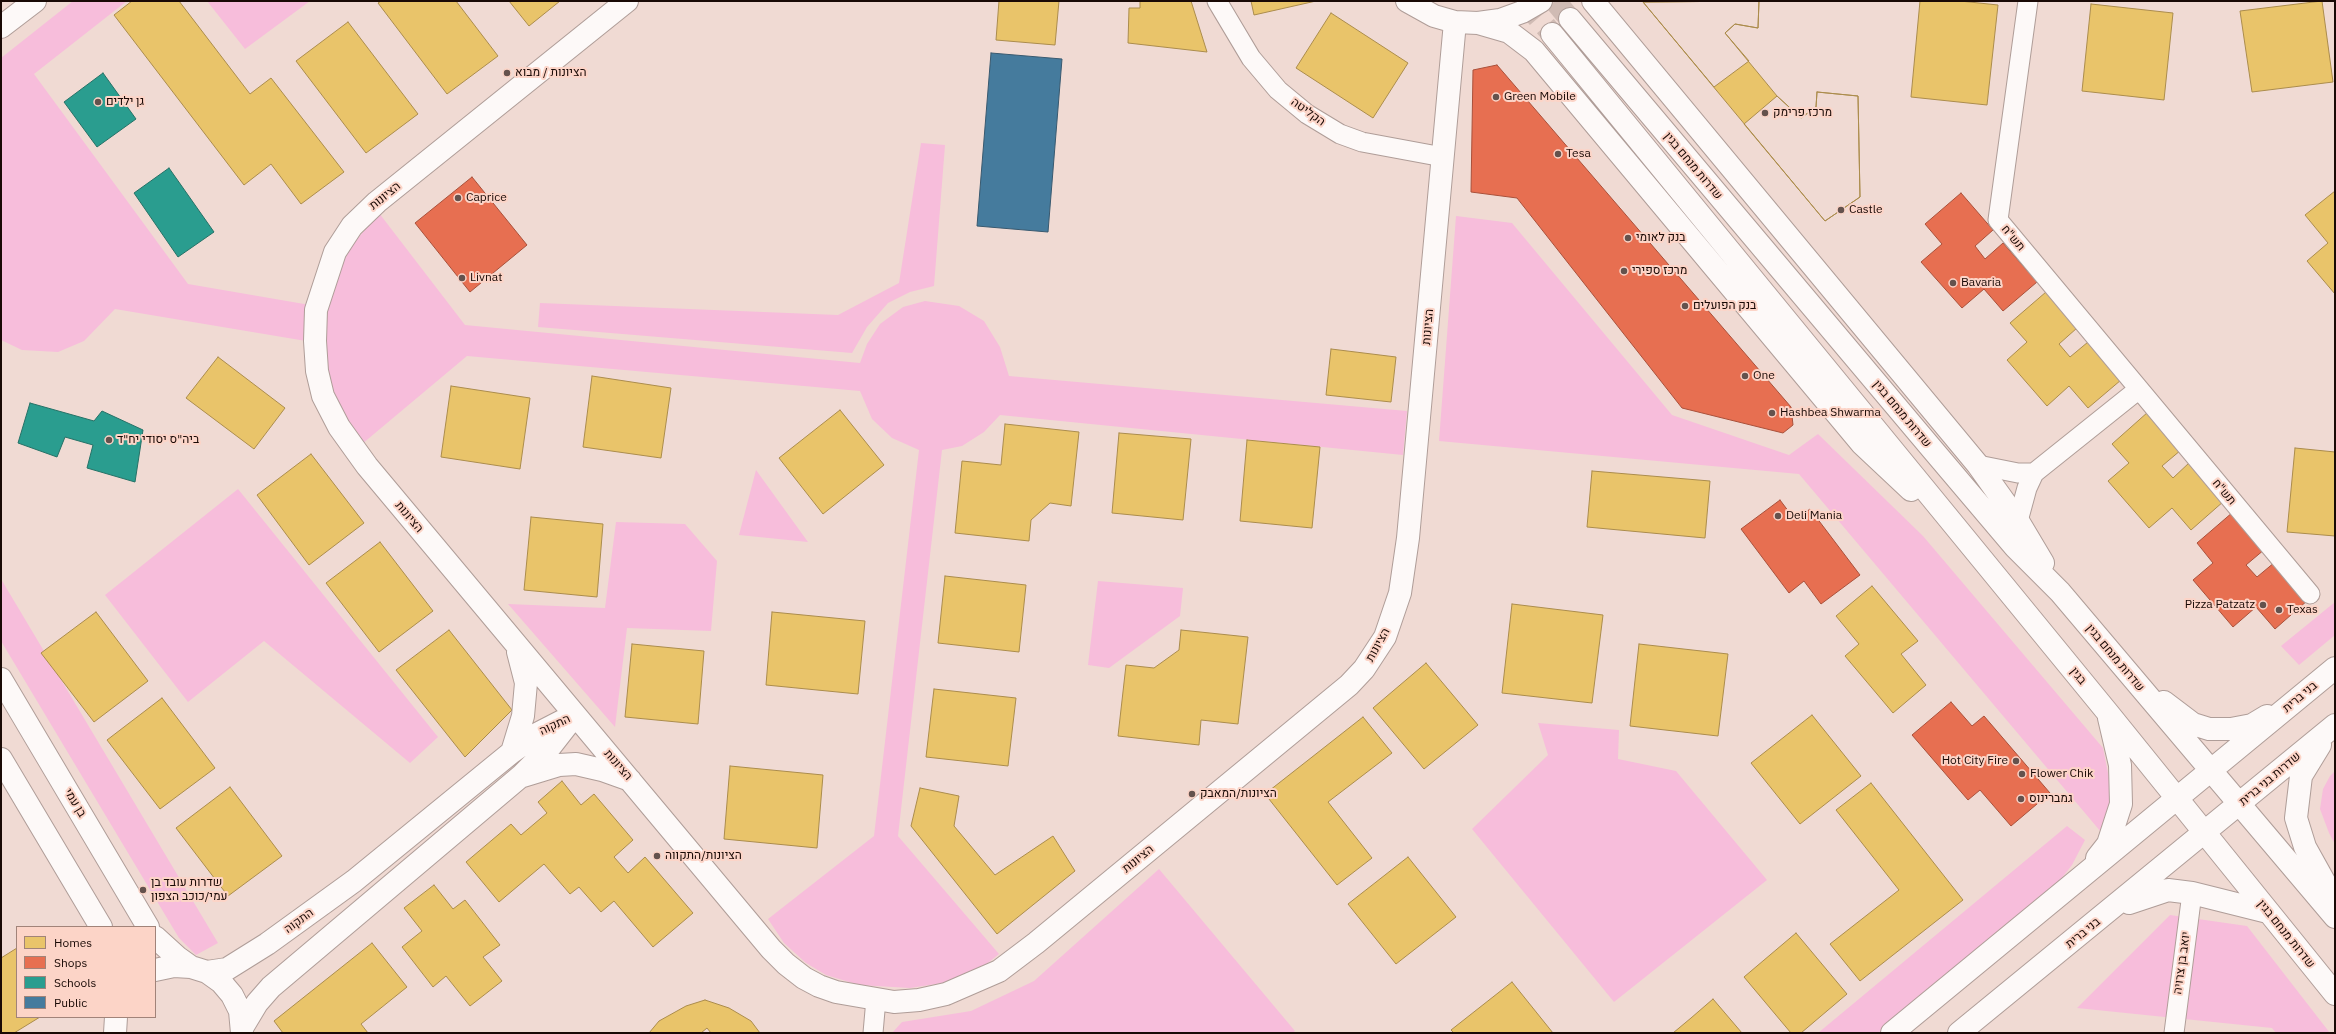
<!DOCTYPE html>
<html>
<head>
<meta charset="utf-8">
<style>
  body { margin:0 }
  #map { position:relative; width:2336px; height:1034px; overflow:hidden; background:#f0dad3; font-family:"IBM Plex Sans",sans-serif }
  canvas { display:block }
  .frame { position:absolute; inset:0; border:2px solid #190905; pointer-events:none }
  .legend { position:absolute; left:16px; top:926px; width:140px; height:92px; box-sizing:border-box; background:#fcd4c7; border:1px solid #a18379; margin:0; padding:5px 7px; list-style:none; font-size:12px; color:#190905 }
  .legend li { display:flex; align-items:center; gap:8px; height:20px }
  .legend b { width:20px; border:1px solid #a18379 }
</style>
</head>
<body>
<div id="map">
<canvas width="2336" height="1034"></canvas>
<div class="frame"></div>
<ul class="legend">
<li><b style="height:11px;background:#e9c46a"></b>Homes</li>
<li><b style="height:11px;background:#e76f51"></b>Shops</li>
<li><b style="height:11px;background:#2a9d8f"></b>Schools</li>
<li><b style="height:11px;background:#457b9d"></b>Public</li>
</ul>
</div>
<script>
const context = document.querySelector('canvas').getContext('2d');
context.lineJoin = 'round';
function fillPath(path, color) { context.fillStyle = color; context.fill(path, 'evenodd'); }
const toPath = rows => new Path2D(rows.map(r => 'M' + r).join(''));
function strokePath(path, color, width, dash) { context.strokeStyle = color; context.lineWidth = width; context.lineCap = dash ? 'butt' : 'round'; context.setLineDash(dash || []); context.stroke(path); }
function drawText(font, color, halo, rows, align = 'center') {
  context.font = font + ' "IBM Plex Sans",Heebo,sans-serif'; context.lineWidth = 4; context.setLineDash([]); context.textBaseline = 'middle'; context.strokeStyle = halo; context.fillStyle = color; for (const [text, x, y, turn = 0] of rows) {
    context.save(); context.translate(x, y); context.rotate((+turn || 0) * Math.PI / 180); context.textAlign = isNaN(turn) ? turn : align; if (halo) context.strokeText(text, 0, 0); context.fillText(text, 0, 0); context.restore();
  }
}
fillPath(toPath([
  [73,1,127,1,34,74,188,284,310,305,306,341,115,309,84,341,58,352,22,350,1,340,1,58],
  [207,1,310,1,245,49],
  [921,143,945,145,934,286,910,292,888,303,867,327,852,353,538,327,540,303,838,315,899,283],
  [379,213,465,325,860,363,867,344,880,324,903,307,925,301,959,306,984,321,1000,347,1009,376,1407,411,1403,455,1000,415,984,432,962,446,942,450,898,836,999,954,968,979,910,988,859,985,826,975,806,963,784,943,768,919,874,836,919,450,892,438,872,419,860,391,467,356,362,444,332,398,323,362,323,331,336,275,353,244],
  [1456,216,1512,223,1672,415,1789,455,1818,434,1923,536,2103,748,2113,798,2101,832,1799,474,1439,441],
  [756,470,808,542,739,535],
  [238,489,438,737,410,763,264,641,188,702,105,595],
  [616,522,685,524,717,561,711,631,627,628,615,727,508,604,605,608],
  [1,579,218,943,196,955,179,938,1,641],
  [1098,581,1183,588,1180,616,1109,668,1088,665],
  [2335,602,2335,635,2299,665,2281,646],
  [1538,723,1619,730,1618,759,1676,771,1767,880,1614,1002,1472,829,1548,755],
  [2335,771,2335,844,2329,833,2320,809,2323,789,2330,776],
  [2067,826,2085,840,2072,865,2050,893,1878,1033,1818,1033],
  [1159,869,1295,1031,1292,1033,892,1033,902,1022,971,1011,1034,981],
  [2170,915,2247,926,2330,1033,2276,1033,2272,1028,2077,1008]
]), '#f7bddb');
const homes = toPath([
  [132,1,179,1,250,94,271,78,344,172,301,204,271,164,244,185,114,15,132,1],
  [381,1,456,1,498,56,447,94,378,3,381,1],
  [509,1,560,1,529,26,509,1],
  [999,1,1059,1,1055,45,996,40,999,1],
  [1140,1,1191,1,1207,52,1128,43,1129,8,1140,8,1140,1],
  [1251,1,1316,1,1254,15,1251,1],
  [1759,1,1758,28,1735,24,1725,33,1749,61,1714,87,1643,2,1759,1],
  [1759,1,1758,28,1735,24,1725,33,1777,96,1801,118,1816,107,1817,92,1858,96,1860,197,1825,221,1643,2,1759,1],
  [1920,1,1960,1,1998,5,1987,105,1911,97,1920,1],
  [2322,1,2333,82,2252,92,2240,11,2322,1],
  [2091,4,2173,13,2164,100,2082,91,2091,4],
  [1331,13,1408,63,1373,118,1296,68,1331,13],
  [348,22,418,114,366,153,296,61,348,22],
  [1817,92,1858,96,1860,197,1825,221,1744,124,1777,96,1801,118,1816,107,1817,92],
  [2335,191,2335,294,2307,261,2328,243,2305,215,2335,191],
  [2046,292,2077,328,2059,344,2070,357,2088,342,2121,380,2088,408,2069,386,2047,406,2007,360,2027,342,2010,323,2046,292],
  [1331,349,1396,357,1391,402,1326,395,1331,349],
  [218,357,285,408,254,449,186,398,218,357],
  [592,376,671,388,661,458,583,447,592,376],
  [451,386,530,398,520,469,441,457,451,386],
  [840,410,884,465,823,514,779,458,840,410],
  [2148,412,2181,450,2162,466,2173,478,2190,462,2224,501,2191,530,2172,508,2149,528,2108,481,2129,463,2112,444,2148,412],
  [1005,424,1079,432,1071,506,1050,503,1031,520,1029,541,955,533,962,461,1001,465,1005,424],
  [1119,433,1191,439,1183,520,1112,513,1119,433],
  [1247,440,1320,447,1312,528,1240,521,1247,440],
  [2295,448,2335,452,2335,536,2287,532,2295,448],
  [311,454,364,523,309,565,257,495,311,454],
  [1592,471,1710,481,1705,538,1587,527,1592,471],
  [531,517,603,524,597,597,524,590,531,517],
  [380,542,433,611,379,652,326,583,380,542],
  [945,576,1026,585,1019,652,938,643,945,576],
  [1872,586,1918,641,1901,654,1926,685,1893,713,1845,656,1859,644,1836,616,1872,586],
  [1512,604,1603,615,1592,703,1502,693,1512,604],
  [96,612,148,681,94,722,41,653,96,612],
  [772,612,865,621,858,694,766,685,772,612],
  [449,630,512,710,465,757,396,670,449,630],
  [1181,630,1248,637,1238,724,1201,720,1199,745,1118,736,1126,665,1154,668,1179,650,1181,630],
  [632,644,704,651,698,724,625,717,632,644],
  [1639,644,1728,654,1718,736,1630,726,1639,644],
  [1426,663,1478,725,1424,769,1373,708,1426,663],
  [934,689,1016,698,1008,766,926,757,934,689],
  [162,698,215,768,160,809,107,740,162,698],
  [1812,715,1861,776,1800,824,1751,763,1812,715],
  [1363,717,1392,753,1328,802,1372,858,1337,885,1265,794,1363,717],
  [730,766,823,775,817,848,724,839,730,766],
  [562,781,581,805,594,794,633,840,614,857,628,873,645,857,693,913,653,947,614,901,601,912,579,887,570,894,544,864,499,902,466,862,511,824,521,835,547,813,538,802,562,781],
  [1871,783,1963,900,1860,981,1830,944,1899,890,1836,810,1871,783],
  [230,787,282,856,228,896,176,828,230,787],
  [920,788,959,796,954,826,995,875,1053,836,1075,871,997,934,911,826,920,788],
  [1408,857,1456,917,1396,964,1348,904,1408,857],
  [434,885,453,909,465,900,500,945,483,957,502,981,470,1006,446,976,433,987,402,947,422,931,404,908,434,885],
  [1796,933,1847,994,1801,1033,1791,1033,1744,977,1796,933],
  [372,943,407,987,361,1024,368,1033,283,1033,274,1021,372,943],
  [17,948,17,1017,40,1017,14,1033,1,1033,1,958,17,948],
  [1512,982,1553,1033,1454,1033,1451,1030,1512,982],
  [1713,999,1742,1033,1673,1033,1691,1018,1713,999],
  [705,1000,729,1008,751,1021,760,1033,711,1033,707,1028,701,1033,649,1033,659,1021,686,1006,705,1000]
]);
fillPath(homes, '#e9c46a');
strokePath(homes, '#ab8c4c', 1);
const shops = toPath([
  [1497,65,1791,407,1793,425,1783,433,1682,408,1517,198,1471,192,1473,70,1497,65],
  [472,177,527,245,470,292,415,223,472,177],
  [1961,193,1993,230,1975,246,1985,259,2003,243,2037,282,2003,311,1984,289,1962,308,1921,262,1942,244,1925,224,1961,193],
  [1780,500,1795,520,1810,509,1860,575,1821,604,1804,581,1789,593,1741,529,1780,500],
  [2233,512,2265,549,2246,565,2257,577,2275,562,2308,600,2275,629,2256,607,2233,627,2193,580,2213,563,2197,543,2233,512],
  [1951,702,1972,726,1984,716,2050,793,2011,826,1980,790,1968,800,1912,735,1951,702]
]);
fillPath(shops, '#e76f51');
strokePath(shops, '#a9503a', 1);
const schools = toPath([
  [103,73,136,119,97,147,64,102,103,73],
  [169,168,214,232,178,257,134,193,169,168],
  [30,403,94,421,102,411,143,430,135,482,87,468,93,445,65,437,57,457,18,443,30,403]
]);
fillPath(schools, '#2a9d8f');
strokePath(schools, '#257166', 1);
const public = toPath([
  [991,53,1062,59,1048,232,977,226,991,53]
]);
fillPath(public, '#457b9d');
strokePath(public, '#38596f', 1);
strokePath(toPath([
  [1524,1,1552,34],
  [1555,1,1570,19]
]), '#d0bbb4', 22, [22, 11]);
const street = toPath([
  [1217,1,1251,58,1278,90,1307,114,1340,134,1362,142,1443,157],
  [2028,1,1998,220,2310,594],
  [1978,465,2018,473,2034,473],
  [2018,521,2027,488,2034,473,2139,389],
  [873,1033,876,999],
  [2174,1033,2192,893]
]);
const secondary = toPath([
  [627,1,377,202,352,226,335,252,316,310,315,341,317,371,323,396,339,427,367,466,771,949,786,964,804,978,819,986,836,992,894,1002,919,1000,946,994,999,971,1036,943,1349,685,1364,669,1385,637,1400,593,1408,538,1455,22],
  [1407,1,1434,16,1455,22,1478,23,1500,20,1522,12,1541,1],
  [1593,1,1978,465,2018,521,2043,563],
  [1570,19,1932,449,2015,547,2060,592,2335,917],
  [1478,23,1509,32,1534,51,1862,444,1911,490],
  [1,27,35,1],
  [1552,34,2108,713,2335,994],
  [1,679,148,927],
  [2164,702,2193,724,2209,729,2231,729,2252,725,2267,716],
  [2320,745,2301,776,2296,818,2305,847,2335,901],
  [512,752,523,716,526,683,518,652],
  [1,759,101,927],
  [523,776,559,765,576,764,602,770,630,780],
  [2097,858,2108,844,2121,804,2120,765,2109,718],
  [2129,903,2168,890,2192,893,2268,912],
  [155,937,177,957,191,967],
  [155,970,174,966,191,967,207,972,221,982,232,995,240,1011,242,1033],
  [207,972,227,969,267,944,354,881,512,752,537,734,570,717],
  [242,1028,257,1003,271,987,521,776,550,747,575,715],
  [115,1033,116,1017],
  [1892,1033,2335,668],
  [1959,1033,2335,725]
]);
strokePath(street, '#af9d98', 21);
strokePath(secondary, '#af9d98', 24);
strokePath(street, '#fdf9f8', 19);
strokePath(secondary, '#fdf9f8', 22);
for (const [x, y, r, color] of [
  [507,73,4,"#64524d"],
  [1496,97,4,"#64524d"],
  [98,102,4,"#64524d"],
  [1765,113,4,"#64524d"],
  [1558,154,4,"#64524d"],
  [458,198,4,"#64524d"],
  [1841,210,4,"#64524d"],
  [1628,238,4,"#64524d"],
  [1624,271,4,"#64524d"],
  [462,278,4,"#64524d"],
  [1953,283,4,"#64524d"],
  [1685,306,4,"#64524d"],
  [1745,376,4,"#64524d"],
  [1772,413,4,"#64524d"],
  [109,440,4,"#64524d"],
  [1778,516,4,"#64524d"],
  [2263,605,4,"#64524d"],
  [2279,610,4,"#64524d"],
  [2016,761,4,"#64524d"],
  [2022,774,4,"#64524d"],
  [1192,794,4,"#64524d"],
  [2021,799,4,"#64524d"],
  [657,856,4,"#64524d"],
  [143,890,4,"#64524d"]
]) { const dot = new Path2D(); dot.arc(x, y, r, 0, 2 * Math.PI); context.fillStyle = color; context.fill(dot); strokePath(dot, '#fcd4c7', 1.5); }
drawText('12px', '#190905', '#fcd4c7', [
  ["הציונות / מבוא",515,73],
  ["Green Mobile",1504,97],
  ["גן ילדים",106,102],
  ["מרכז פרימק",1773,113],
  ["Tesa",1566,154],
  ["Caprice",466,198],
  ["Castle",1849,210],
  ["בנק לאומי",1636,238],
  ["מרכז ספירי",1632,271],
  ["Livnat",470,278],
  ["Bavaria",1961,283],
  ["בנק הפועלים",1693,306],
  ["One",1753,376],
  ["Hashbea Shwarma",1780,413],
  ["ביה\"ס יסודי יח\"ד",117,440],
  ["Deli Mania",1786,516],
  ["Pizza Patzatz",2255,605,"right"],
  ["Texas",2287,610],
  ["Hot City Fire",2008,761,"right"],
  ["Flower Chik",2030,774],
  ["הציונות/המאבק",1200,794],
  ["גמברינוס",2029,799],
  ["הציונות/התקווה",665,856],
  ["שדרות עובד בן",151,883],
  ["עמי/כוכב הצפון",151,897]
], 'left');
drawText('12px', '#190905', '#fcd4c7', [
  ["הקליטה",1308,112,36],
  ["שדרות מנחם בגין",1693,166,50],
  ["הציונות",385,196,-39],
  ["תש\"ח",2013,238,50],
  ["הציונות",1428,327,-85],
  ["שדרות מנחם בגין",1902,414,50],
  ["תש\"ח",2224,492,50],
  ["הציונות",409,517,50],
  ["הציונות",1378,645,-61],
  ["שדרות מנחם בגין",2115,658,50],
  ["בגין",2078,676,51],
  ["בני ברית",2300,697,-40],
  ["התקוה",555,725,-25],
  ["הציונות",618,765,49],
  ["שדרות בני ברית",2270,779,-40],
  ["בן עמי",75,803,59],
  ["הציונות",1138,859,-39],
  ["התקוה",299,921,-36],
  ["בני ברית",2083,933,-39],
  ["שדרות מנחם בגין",2286,934,51],
  ["יואב בן צרויה",2182,963,-82]
]);
</script>
</body>
</html>
